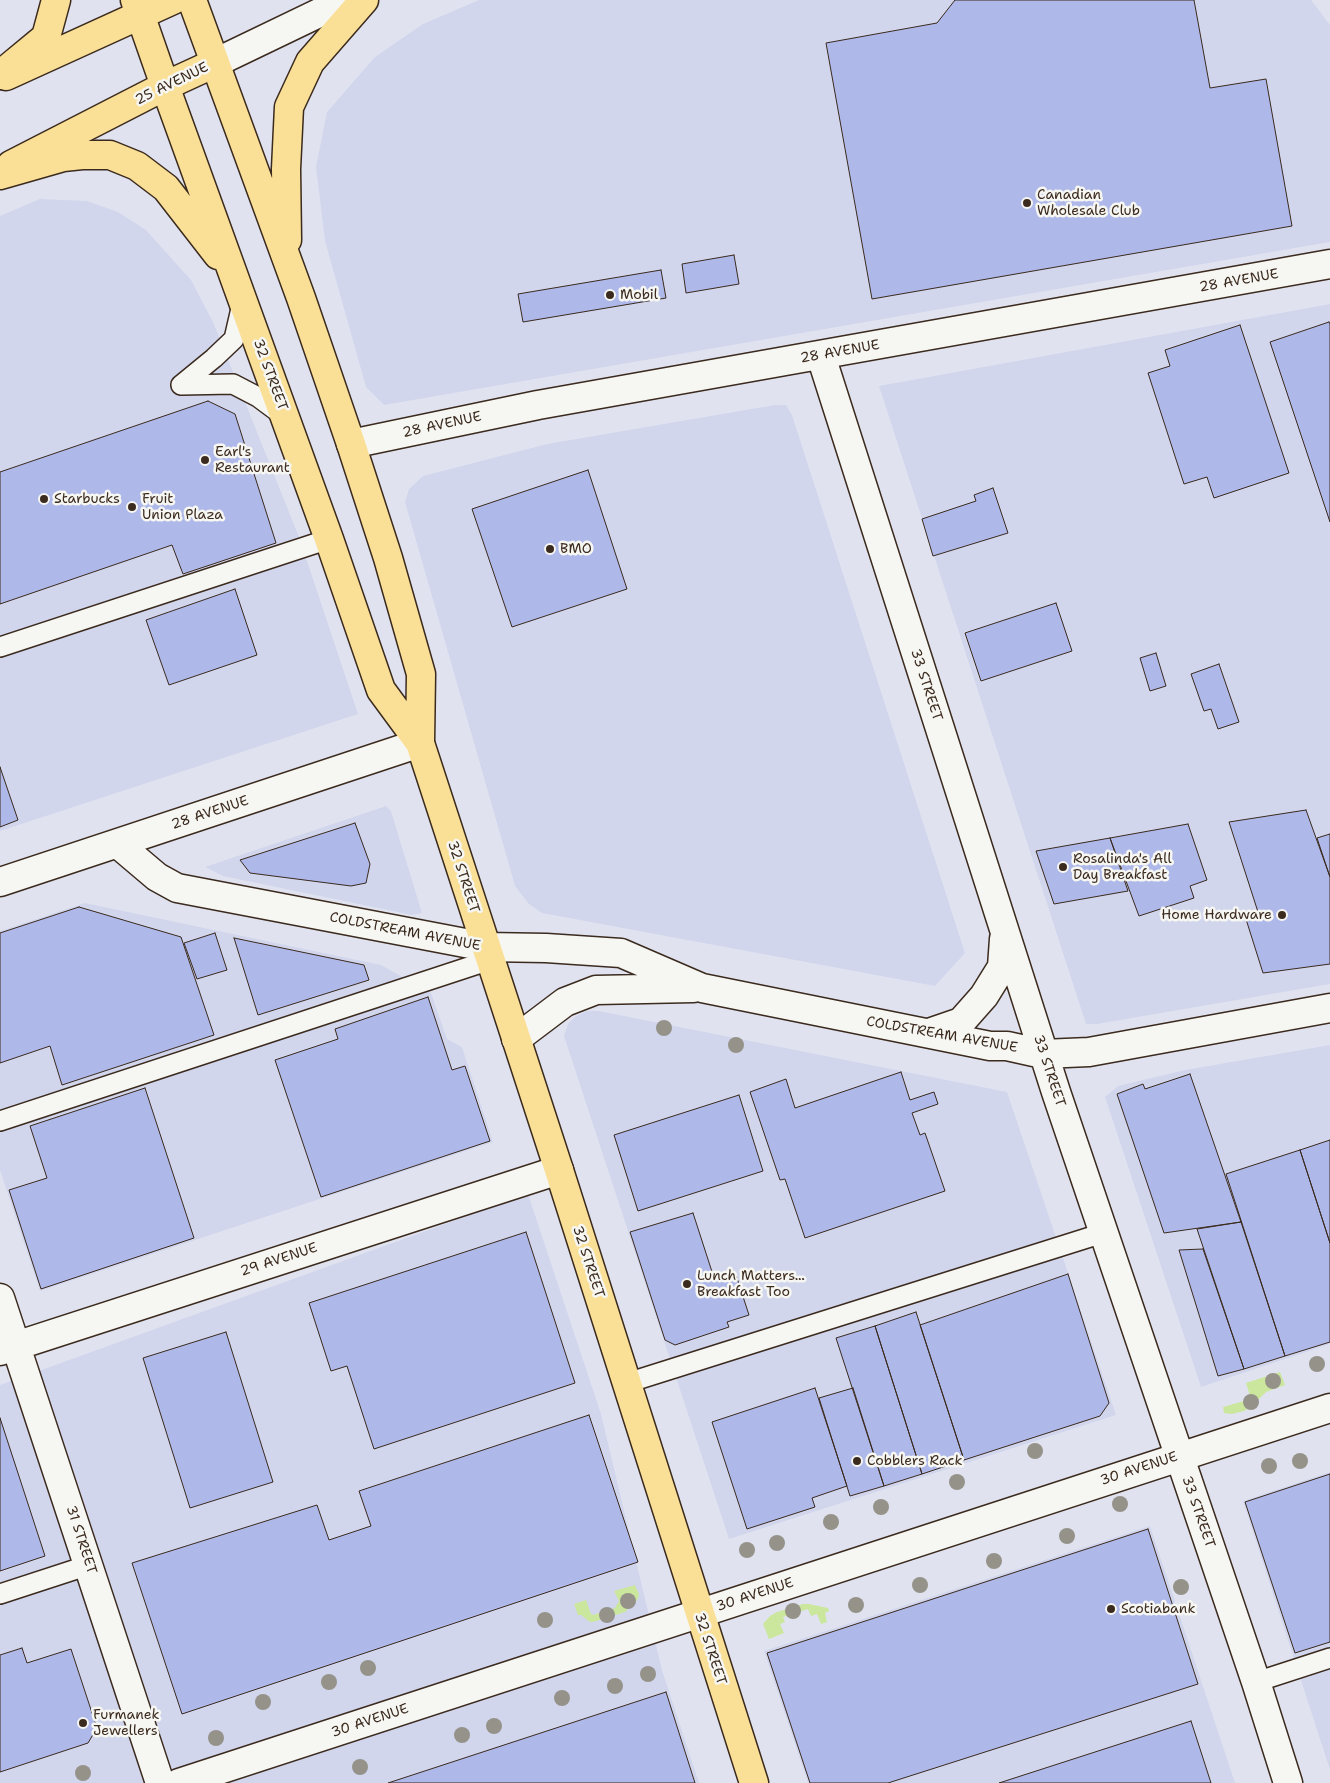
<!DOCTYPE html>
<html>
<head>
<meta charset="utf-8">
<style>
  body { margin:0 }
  canvas { display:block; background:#e0e3ef }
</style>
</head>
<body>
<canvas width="1330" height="1783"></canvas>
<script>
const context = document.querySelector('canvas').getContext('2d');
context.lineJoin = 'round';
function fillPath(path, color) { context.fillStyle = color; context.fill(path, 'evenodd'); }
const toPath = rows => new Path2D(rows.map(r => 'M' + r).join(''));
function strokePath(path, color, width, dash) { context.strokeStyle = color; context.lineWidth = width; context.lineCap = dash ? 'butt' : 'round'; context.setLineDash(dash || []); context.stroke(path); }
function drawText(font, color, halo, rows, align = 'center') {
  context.font = font + ' "Shantell Sans",sans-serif'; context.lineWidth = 5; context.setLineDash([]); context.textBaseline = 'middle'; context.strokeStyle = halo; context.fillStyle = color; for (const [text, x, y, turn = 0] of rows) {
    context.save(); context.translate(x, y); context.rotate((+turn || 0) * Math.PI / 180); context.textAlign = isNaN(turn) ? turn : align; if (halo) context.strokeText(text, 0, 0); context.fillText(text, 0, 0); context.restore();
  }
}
fillPath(toPath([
  [479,0,1311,0,1330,25,1330,242,384,405,366,387,325,241,316,167,327,112,375,57,423,24],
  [40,199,87,201,118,212,146,230,191,280,213,322,299,537,358,714,0,831,0,216],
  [1330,304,1330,984,1097,1024,1086,1024,879,386],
  [775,405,786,405,792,415,965,953,935,986,542,913,529,904,515,886,405,502,409,489,423,476,547,444],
  [386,806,391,811,422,913,412,915,223,876,205,867],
  [85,903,381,965,431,993,447,1039,462,1047,493,1142,40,1291,0,1170,0,931],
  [587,1011,599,1011,1007,1092,1116,1415,729,1539,564,1036,568,1024,575,1017],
  [1330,1045,1330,1344,1201,1387,1105,1097,1118,1086,1185,1070],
  [528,1194,601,1414,662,1670,699,1783,0,1783,0,1385],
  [1330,1472,1330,1770,1243,1501],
  [1150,1526,1235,1783,808,1783,764,1651]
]), '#d1d6ed');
fillPath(toPath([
  [1280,1372,1285,1385,1266,1392,1253,1405,1244,1411,1232,1414,1224,1413,1223,1407,1251,1399,1246,1383],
  [635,1585,639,1594,638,1599,625,1612,593,1622,590,1622,581,1615,578,1615,574,1604,586,1600,591,1614,593,1615,615,1608,619,1601,614,1591],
  [803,1604,809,1604,828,1608,829,1611,825,1613,827,1622,821,1624,817,1614,811,1616,808,1609,783,1617,785,1622,780,1624,784,1633,769,1639,763,1624,770,1616,777,1612]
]), '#cbe69d');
const building = toPath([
  [955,0,1194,0,1210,88,1266,79,1292,226,872,299,826,43,937,23,955,0],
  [734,255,739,284,686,293,682,264,734,255],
  [661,270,666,298,523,322,518,294,661,270],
  [1329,322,1330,324,1330,522,1270,342,1329,322],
  [1240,325,1289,473,1214,498,1207,477,1184,484,1148,373,1170,366,1165,350,1240,325],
  [208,401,235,414,276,543,183,574,172,545,0,604,0,472,208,401],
  [588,470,627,589,512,627,472,509,588,470],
  [993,488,1008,533,933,556,922,519,976,501,974,495,993,488],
  [235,589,257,655,169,685,146,620,235,589],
  [1056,603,1072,651,981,681,965,633,1056,603],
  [1156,653,1166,686,1150,691,1140,658,1156,653],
  [1219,664,1239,722,1218,729,1211,709,1204,711,1191,674,1219,664],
  [0,767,18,820,0,827,0,767],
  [1306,810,1330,877,1330,964,1263,973,1245,916,1258,912,1229,822,1306,810],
  [355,823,370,864,366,883,351,886,250,873,240,860,355,823],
  [1188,824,1207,880,1190,886,1194,898,1139,916,1110,838,1188,824],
  [1330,834,1330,877,1317,838,1330,834],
  [1110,838,1128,891,1054,904,1036,851,1110,838],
  [79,907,181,937,214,1035,62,1085,50,1046,0,1063,0,933,79,907],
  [215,933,227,970,197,979,184,943,215,933],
  [234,938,364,965,369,980,258,1015,234,938],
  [428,997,452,1070,465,1066,490,1141,321,1197,275,1060,338,1039,335,1029,428,997],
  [901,1072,910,1100,934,1092,938,1104,912,1113,920,1135,925,1133,945,1191,805,1238,785,1179,780,1180,750,1092,786,1079,795,1108,901,1072],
  [1190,1074,1241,1222,1164,1233,1117,1094,1143,1084,1145,1089,1190,1074],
  [145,1088,194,1238,41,1289,9,1190,47,1178,30,1126,145,1088],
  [739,1095,763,1171,638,1211,614,1135,739,1095],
  [1330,1140,1330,1243,1300,1150,1330,1140],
  [1300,1150,1330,1243,1330,1342,1285,1356,1226,1174,1300,1150],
  [693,1213,715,1281,736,1275,749,1315,727,1322,729,1327,675,1345,665,1340,630,1232,693,1213],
  [1241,1222,1285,1356,1244,1369,1197,1229,1241,1222],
  [526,1232,575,1383,374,1449,347,1366,331,1371,309,1303,526,1232],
  [1203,1249,1244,1369,1218,1376,1179,1250,1203,1249],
  [1068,1274,1109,1403,1100,1416,964,1460,920,1325,1068,1274],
  [916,1312,964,1460,922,1474,875,1326,916,1312],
  [875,1326,922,1474,884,1486,836,1338,875,1326],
  [226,1332,273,1482,190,1508,143,1358,226,1332],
  [815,1388,847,1486,812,1498,815,1507,747,1529,712,1422,815,1388],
  [853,1388,884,1486,850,1496,819,1398,853,1388],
  [589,1415,638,1562,182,1714,132,1563,317,1505,329,1540,371,1526,359,1491,589,1415],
  [0,1418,45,1556,0,1571,0,1418],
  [1330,1474,1330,1642,1295,1653,1245,1502,1330,1474],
  [1148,1529,1198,1684,888,1783,810,1783,767,1653,1148,1529],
  [22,1648,27,1663,71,1649,97,1728,88,1743,0,1772,0,1655,22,1648],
  [666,1692,695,1783,388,1783,666,1692],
  [1191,1721,1211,1783,999,1783,1191,1721]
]);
fillPath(building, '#aeb8e9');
strokePath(building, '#3b2a1e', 1);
const service = toPath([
  [181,385,233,384,258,397,285,417],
  [181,385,214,358,234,339,243,300],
  [0,647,329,539],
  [0,1121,490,960],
  [627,1383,1103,1233],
  [0,1594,89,1565],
  [1256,1682,1330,1658]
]);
const minor = toPath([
  [821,356,1056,1092,1256,1682,1288,1783],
  [351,444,538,405,1330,264],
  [118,844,157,877,177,888,486,947,546,948,621,953,702,988,990,1046,1007,1046,1043,1054,1089,1052,1330,1008],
  [0,882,420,743],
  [929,1033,961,1022,984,996,1002,967,1004,939],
  [516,1039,565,1002,596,990,693,988],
  [0,1298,160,1783],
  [0,1351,559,1170]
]);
const tertiary = toPath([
  [179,1783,1330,1408]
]);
const secondary = toPath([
  [215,63,346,0]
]);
const primary = toPath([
  [6,76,173,0],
  [11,165,165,86,215,63]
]);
const trunk = toPath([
  [135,0,165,86,329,539,381,690,420,743,559,1170,754,1783],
  [192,0,301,298,351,444,388,558,421,674,420,743],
  [0,75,46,37,56,0],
  [0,175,63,157,82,155,110,155,137,166,166,188,218,255],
  [287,240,286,169,289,107,310,62,364,0]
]);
strokePath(service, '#3b2a1e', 22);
strokePath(minor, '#3b2a1e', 31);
strokePath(tertiary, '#3b2a1e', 31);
strokePath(secondary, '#3b2a1e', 31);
strokePath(primary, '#3b2a1e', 31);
strokePath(trunk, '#3b2a1e', 31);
strokePath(service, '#f6f6f2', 19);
strokePath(minor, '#f6f6f2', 28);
strokePath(tertiary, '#f6f6f2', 28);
strokePath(secondary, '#f6f6f2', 28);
strokePath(primary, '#fadf96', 28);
strokePath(trunk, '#fadf96', 28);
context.fillStyle = '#95928a';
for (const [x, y] of [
  [664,1028],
  [736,1045],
  [1317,1364],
  [1273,1381],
  [1251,1402],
  [1035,1451],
  [1300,1461],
  [1269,1466],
  [957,1482],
  [1120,1504],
  [881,1507],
  [831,1522],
  [1067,1536],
  [777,1543],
  [747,1550],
  [994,1561],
  [920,1585],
  [1181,1587],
  [628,1601],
  [856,1605],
  [793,1611],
  [607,1615],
  [545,1620],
  [368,1668],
  [648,1674],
  [329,1682],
  [615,1686],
  [562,1698],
  [263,1702],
  [494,1726],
  [462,1735],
  [216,1738],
  [360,1767],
  [83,1773]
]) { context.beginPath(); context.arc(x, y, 8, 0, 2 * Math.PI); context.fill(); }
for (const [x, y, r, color] of [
  [1027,203,5,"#3b2a1e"],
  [610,295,5,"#3b2a1e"],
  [205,460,5,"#3b2a1e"],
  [44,499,5,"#3b2a1e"],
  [132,507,5,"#3b2a1e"],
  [550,549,5,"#3b2a1e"],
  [1063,867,5,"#3b2a1e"],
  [1282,915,5,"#3b2a1e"],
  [687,1284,5,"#3b2a1e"],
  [857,1461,5,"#3b2a1e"],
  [1111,1609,5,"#3b2a1e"],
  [83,1723,5,"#3b2a1e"]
]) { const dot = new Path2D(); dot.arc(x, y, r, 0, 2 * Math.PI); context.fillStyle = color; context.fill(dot); strokePath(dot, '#f6f6f2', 2); }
drawText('14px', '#3b2a1e', '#f6f6f2', [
  ["25 AVENUE",172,84,-26],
  ["28 AVENUE",1239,281,-10],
  ["28 AVENUE",840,352,-10],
  ["32 STREET",270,375,70],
  ["28 AVENUE",442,425,-12],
  ["33 STREET",926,685,72],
  ["28 AVENUE",210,813,-18],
  ["32 STREET",463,877,72],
  ["COLDSTREAM AVENUE",405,932,11],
  ["COLDSTREAM AVENUE",942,1035,10],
  ["33 STREET",1049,1071,72],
  ["29 AVENUE",279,1260,-18],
  ["32 STREET",588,1262,72],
  ["30 AVENUE",1139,1469,-18],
  ["33 STREET",1198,1512,71],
  ["31 STREET",81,1540,72],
  ["30 AVENUE",755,1595,-18],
  ["32 STREET",710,1649,72],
  ["30 AVENUE",370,1721,-18]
]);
drawText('14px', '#3b2a1e', '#f6f6f2', [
  ["Canadian",1037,195],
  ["Wholesale Club",1037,211],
  ["Mobil",620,295],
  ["Earl's",215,452],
  ["Restaurant",215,468],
  ["Starbucks",54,499],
  ["Fruit",142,499],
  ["Union Plaza",142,515],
  ["BMO",560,549],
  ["Rosalinda's All",1073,859],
  ["Day Breakfast",1073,875],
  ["Home Hardware",1272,915,"right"],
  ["Lunch Matters...",697,1276],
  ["Breakfast Too",697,1292],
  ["Cobblers Rack",867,1461],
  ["Scotiabank",1121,1609],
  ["Furmanek",93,1715],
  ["Jewellers",93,1731]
], 'left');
</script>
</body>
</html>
